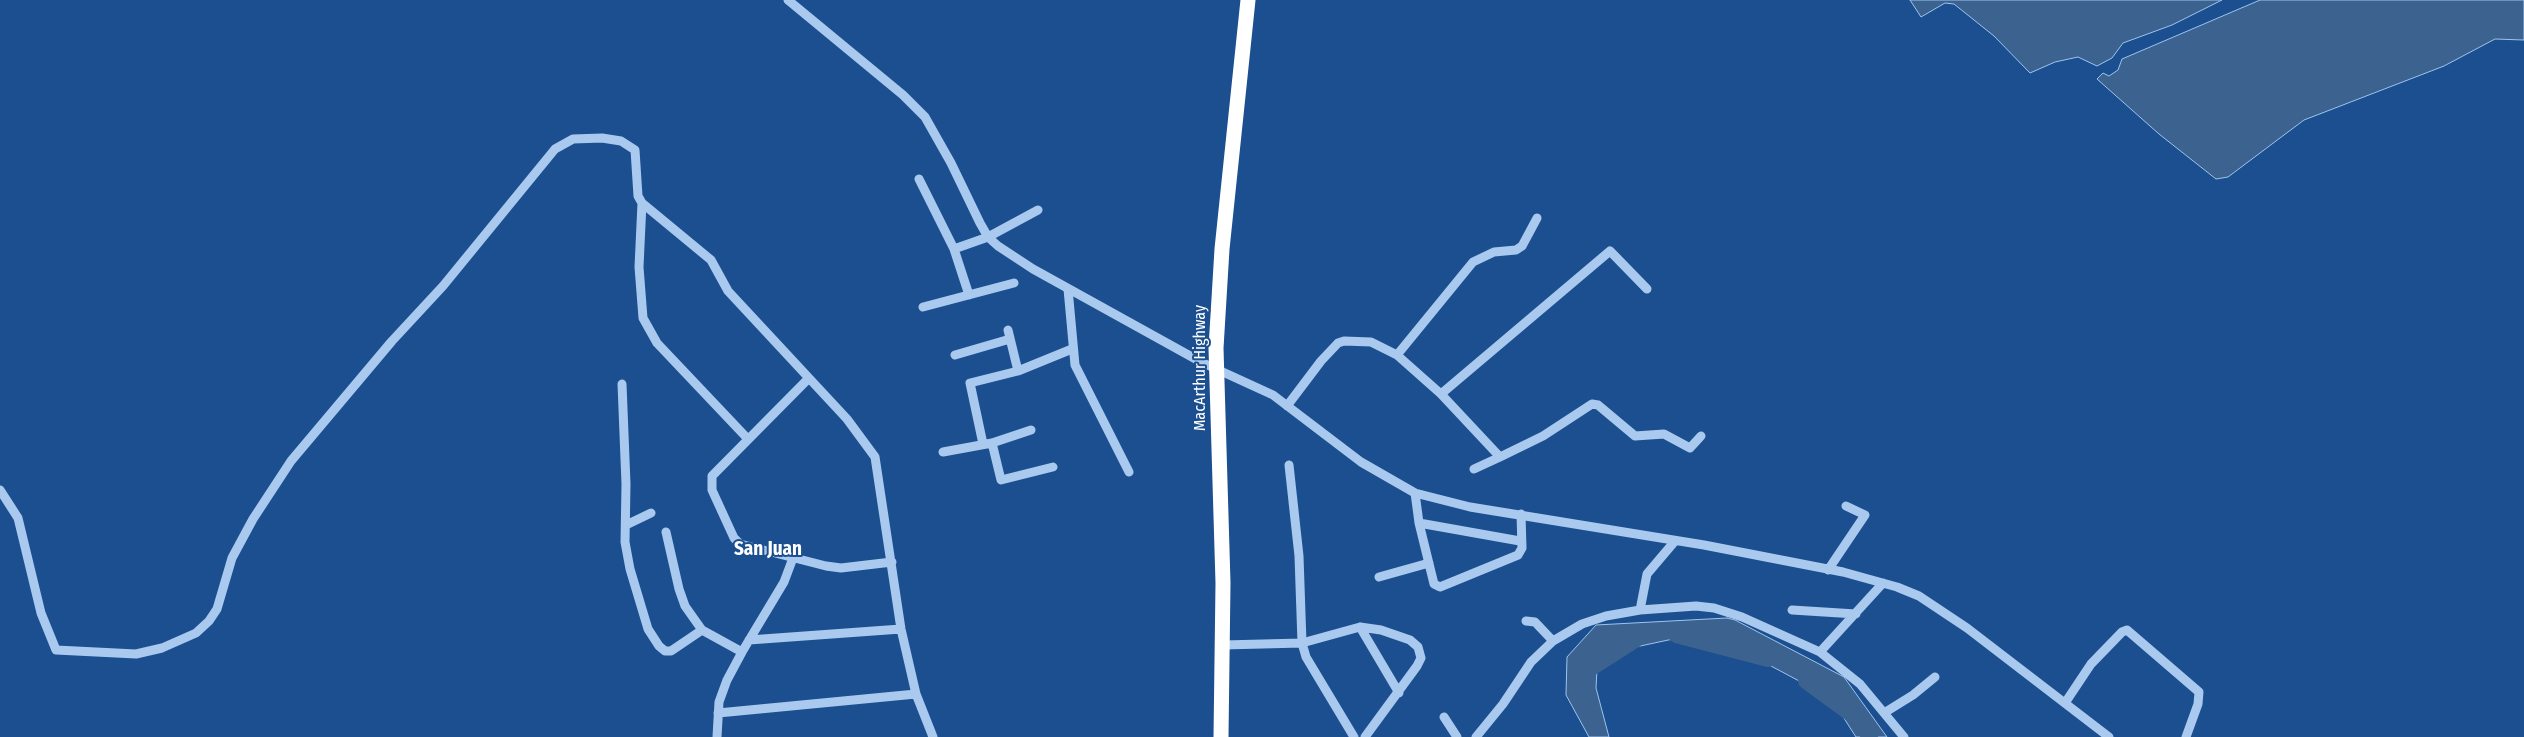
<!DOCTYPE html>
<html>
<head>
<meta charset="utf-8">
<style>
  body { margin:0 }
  canvas { display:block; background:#1b4f8f }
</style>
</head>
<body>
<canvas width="2524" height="737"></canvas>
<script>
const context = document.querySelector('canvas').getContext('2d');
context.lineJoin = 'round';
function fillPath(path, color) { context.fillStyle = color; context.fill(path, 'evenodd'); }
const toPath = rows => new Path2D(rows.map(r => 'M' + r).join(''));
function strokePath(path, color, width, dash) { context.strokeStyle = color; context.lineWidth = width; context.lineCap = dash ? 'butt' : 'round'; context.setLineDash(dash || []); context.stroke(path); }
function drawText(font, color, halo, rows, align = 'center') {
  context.font = font + ' "Fira Sans Condensed",sans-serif'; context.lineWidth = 4; context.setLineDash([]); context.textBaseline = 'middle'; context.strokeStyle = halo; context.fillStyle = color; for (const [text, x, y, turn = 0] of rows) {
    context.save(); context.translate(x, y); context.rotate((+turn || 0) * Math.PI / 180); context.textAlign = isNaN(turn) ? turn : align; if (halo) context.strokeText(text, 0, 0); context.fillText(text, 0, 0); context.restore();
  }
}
const water = toPath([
  [1910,0,2222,0,2172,25,2123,43,2112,58,2097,66,2078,57,2055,62,2030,73,1994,36,1954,4,1945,3,1921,17,1910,0],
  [2260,0,2524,0,2524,40,2495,39,2444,66,2304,120,2228,177,2216,179,2159,134,2097,79,2103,73,2109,76,2118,70,2122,59,2260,0],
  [1727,618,1735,620,1844,677,1887,737,1856,737,1831,698,1726,642,1673,639,1612,652,1597,669,1596,688,1609,737,1589,737,1566,695,1567,657,1596,625,1727,618]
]);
fillPath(water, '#3c6290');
strokePath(water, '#9cc4f0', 1);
strokePath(toPath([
  [1676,635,1768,659],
  [1588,670,1635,640],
  [1806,681,1858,719,1870,737]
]), '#3c6290', 16);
strokePath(toPath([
  [788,0,903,95,925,117,951,163,980,223,988,237,998,246,1033,269,1201,362,1273,395,1361,462,1415,493,1470,507,1704,545,1843,572,1897,587,1919,596,1967,628,2109,737],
  [919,179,954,249,969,295],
  [642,203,639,267,643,318,657,343,747,438],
  [954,249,988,237,1038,210],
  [1068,289,1075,365,1129,472],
  [923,307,1014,283],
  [1008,330,1018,371],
  [955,355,1010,339],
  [1397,355,1473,262,1494,252,1516,250,1522,246,1537,218],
  [808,379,712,476,712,490,734,538,740,544,826,566,841,568,892,562],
  [622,384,626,484,625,542,630,569,648,629,659,646,665,651,671,651,702,630],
  [1441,394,1500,457,1543,436,1592,404,1598,405,1635,436,1664,434,1690,448,1701,436],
  [1287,406,1321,361,1338,343,1344,341,1371,342,1397,355,1441,394,1610,251,1647,289],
  [992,443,1001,480,1053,467],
  [983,444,970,383,1018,371,1072,349],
  [943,452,992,443,1031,430],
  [1289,465,1299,556,1302,643,1306,657,1354,737],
  [1474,469,1500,457],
  [0,490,18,518,41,613,56,650,136,654,162,648,196,633,209,621,217,609,232,558,253,519,291,461,392,341,443,286,555,149,573,139,602,138,621,141,635,150,638,196,642,203,711,260,728,291,847,419,875,457,901,629,916,694,933,737],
  [1415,493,1419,523,1520,541],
  [1419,523,1434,584,1440,587,1518,555,1522,548,1521,514],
  [626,525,651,513],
  [666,532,679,589,685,606,702,630,742,652],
  [1828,570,1865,515,1846,506],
  [1379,577,1429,563],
  [1640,610,1647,574,1675,541],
  [1792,610,1856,614],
  [1526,621,1535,622,1553,641],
  [1360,627,1399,693],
  [749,640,901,629],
  [1223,645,1302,643,1360,627,1381,630,1410,640,1418,647,1421,658,1417,666,1365,737],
  [1820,652,1883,583],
  [2065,703,2091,664,2122,632,2127,630,2199,692,2198,704,2186,737],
  [718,713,916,694],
  [1884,713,1913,695,1935,677],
  [1444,717,1457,737],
  [717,737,719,702,727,680,742,652,784,582,793,558],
  [1476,737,1503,704,1531,662,1553,641,1582,624,1606,616,1640,610,1696,606,1714,608,1742,617,1820,652,1860,684,1904,737]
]), '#a9c9ee', 9);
strokePath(toPath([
  [1221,737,1223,583,1216,348,1222,249,1248,0]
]), '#fff', 15);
drawText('16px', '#fff', '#1b4f8f', [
  ["MacArthur Highway",1201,368,-90]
]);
drawText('bold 19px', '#fff', '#1b4f8f', [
  ["San Juan",768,550]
]);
</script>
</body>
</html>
